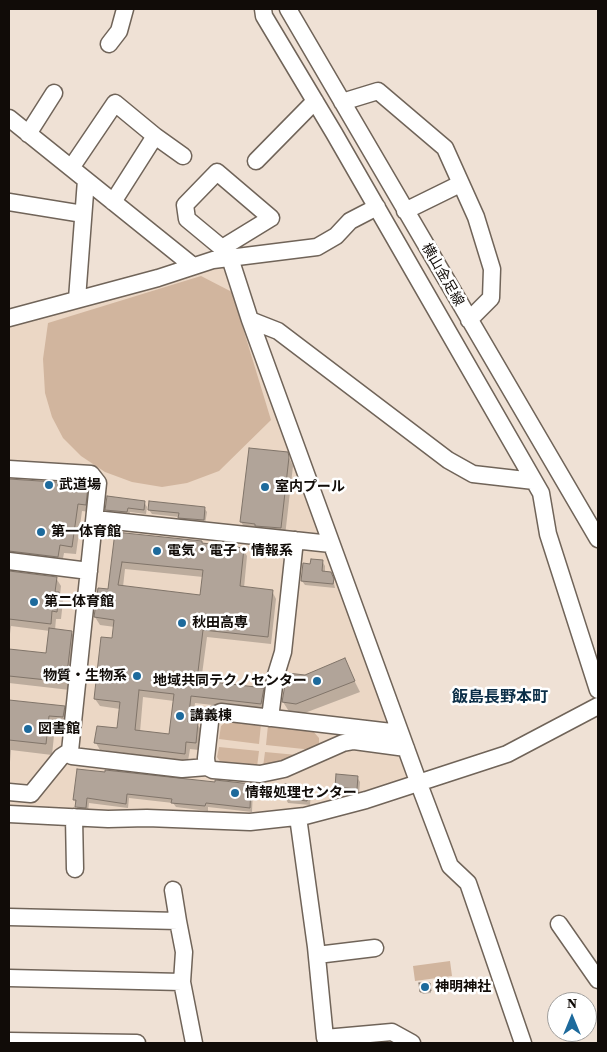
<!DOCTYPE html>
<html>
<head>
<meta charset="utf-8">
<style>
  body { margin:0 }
  #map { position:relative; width:607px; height:1052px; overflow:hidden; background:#efe1d5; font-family:"Source Serif 4",serif }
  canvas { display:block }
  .frame { position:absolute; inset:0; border:10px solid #110c08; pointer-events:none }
  .north { position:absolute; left:547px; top:992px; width:50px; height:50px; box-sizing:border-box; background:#fff; border:1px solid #a09e9c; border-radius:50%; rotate:0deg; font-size:14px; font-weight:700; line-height:20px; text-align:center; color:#110c08 }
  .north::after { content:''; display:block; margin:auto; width:18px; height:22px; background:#1d6a9c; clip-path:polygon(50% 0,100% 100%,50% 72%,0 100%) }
</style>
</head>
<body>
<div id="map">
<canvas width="607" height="1052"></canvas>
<div class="frame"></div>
<div class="north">N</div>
</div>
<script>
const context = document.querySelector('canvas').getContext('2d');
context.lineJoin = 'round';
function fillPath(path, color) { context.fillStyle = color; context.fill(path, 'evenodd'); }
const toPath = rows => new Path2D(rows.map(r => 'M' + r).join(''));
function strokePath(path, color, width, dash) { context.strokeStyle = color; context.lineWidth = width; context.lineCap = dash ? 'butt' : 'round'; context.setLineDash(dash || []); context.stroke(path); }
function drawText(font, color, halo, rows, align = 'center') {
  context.font = font + ' "Source Serif 4","Noto Sans JP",serif'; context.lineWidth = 5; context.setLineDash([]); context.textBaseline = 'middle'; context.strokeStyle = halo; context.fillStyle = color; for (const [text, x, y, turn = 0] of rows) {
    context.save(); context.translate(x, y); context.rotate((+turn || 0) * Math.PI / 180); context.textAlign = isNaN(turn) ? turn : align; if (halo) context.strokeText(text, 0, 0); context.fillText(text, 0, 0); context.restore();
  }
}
fillPath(toPath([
  [225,264,415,781,300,811,184,814,9,809,9,323,76,308]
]), '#ebd7c5');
fillPath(toPath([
  [201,276,232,292,271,420,219,471,187,483,162,487,132,482,105,472,81,456,63,438,52,417,45,393,43,359,48,323],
  [228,720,261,724,259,744,219,739,221,726],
  [268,725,312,730,319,738,319,743,313,750,266,745],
  [219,747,259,751,257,767,221,763,217,757],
  [265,752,297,755,263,767],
  [450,961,452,976,415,981,413,966]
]), '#d1b59e');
fillPath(toPath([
  [287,453,293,466,285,536,246,530,241,522],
  [9,480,85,485,91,495,90,512,82,511,76,554,64,553,62,564,9,558],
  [144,502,147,507,146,514,130,512,129,516,109,514,107,510],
  [204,508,207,512,205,524,182,521,179,517,152,514,149,510],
  [116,533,202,542,203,545,243,549,247,556,244,588,272,591,276,599,271,644,207,637,201,682,263,689,267,696,265,711,195,703,192,723,197,724,202,731,199,750,190,749,188,761,100,750,96,743,118,729,120,709,100,706,95,699,113,640,115,627,100,625,95,617,109,591],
  [125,569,203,577,201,596,123,587],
  [143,697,174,701,170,735,140,732],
  [322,561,325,566,325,573,333,578,335,588,305,585,302,581,311,565],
  [9,572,56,578,61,586,60,595,63,601,61,619,56,619,55,630,72,633,76,640,70,690,9,683,9,650,47,654,50,631,11,626,9,642],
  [344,660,360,692,302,714,290,713,283,702,306,677],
  [9,701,64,707,70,718,69,728,55,726,52,755,11,750,9,774],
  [78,770,216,784,250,785,253,790,252,812,208,807,208,811,176,807,173,803,129,798,128,808,89,803,88,812,79,812,74,799],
  [357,777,360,782,359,794,339,792,336,787],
  [308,788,311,793,310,805,288,803,285,797],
  [429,984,431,993,423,994,421,992]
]), '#0003');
const building = toPath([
  [249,448,288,452,289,457,281,528,255,526,255,524,240,522,249,448],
  [9,479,86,484,88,486,86,505,78,504,72,547,60,545,58,557,9,551,9,479],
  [107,496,145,501,144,510,128,508,127,512,105,510,107,496],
  [149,501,205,507,204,520,178,518,179,513,148,510,149,501],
  [115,532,202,541,202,543,244,548,240,586,273,590,268,637,203,630,197,680,264,688,261,704,191,696,188,722,198,723,196,743,186,742,185,754,94,743,97,726,117,728,120,702,94,699,101,637,112,638,114,620,94,617,96,603,98,588,108,589,115,532],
  [122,562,203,570,200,595,118,585,122,562],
  [139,690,174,694,169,734,135,730,139,690],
  [311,559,323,560,322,571,331,572,334,579,333,584,301,581,303,563,310,564,311,559],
  [9,571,57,577,55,592,59,592,57,612,52,611,51,624,9,619,9,571],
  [49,628,72,631,66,682,9,676,9,649,46,653,49,628],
  [345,658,355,681,296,704,282,702,287,673,305,675,345,658],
  [9,700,65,706,63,717,49,716,46,744,9,740,9,700],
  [77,769,105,772,105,770,215,782,215,780,251,784,250,808,206,803,205,806,171,803,172,799,127,794,126,804,87,798,86,808,75,807,76,800,73,800,77,769],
  [336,774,358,776,357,789,335,787,336,774],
  [285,784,309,787,307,801,283,798,285,784],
  [419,983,430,983,431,991,420,992,419,983]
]);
fillPath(building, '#b1a499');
strokePath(building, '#81756a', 1);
const minor = toPath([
  [263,9,264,16,334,133,541,493,548,534,598,690],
  [288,9,598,539],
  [109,44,119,31,125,9],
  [342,102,378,91,445,148,476,217,492,269,491,298,469,320],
  [9,118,193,266],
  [28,134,54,93],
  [155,136,183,156],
  [256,161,315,101],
  [71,168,115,103,155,136,113,202],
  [9,202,83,214],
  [405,211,460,184],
  [222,248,187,219,185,205,217,172,271,218,222,248,222,259],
  [230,258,250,320,419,784,450,866,468,883,523,1043],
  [77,299,86,180],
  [9,318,158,278,213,260,317,247,336,236,350,221,377,207],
  [250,320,278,331,448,460,473,474,534,481],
  [9,469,91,474,98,483,70,751,72,756,182,769,207,767],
  [95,519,331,544],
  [9,561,89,571],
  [270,718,275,678,283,652,295,540],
  [400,733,221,712,212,716,210,722,206,758,207,767,213,770,260,774,284,769,343,743,354,741,406,748],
  [9,792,31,794,61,757,70,751],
  [9,814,108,819,147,818,250,822,305,816,366,800,507,754,598,706],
  [74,817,75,869],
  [298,817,316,947,325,1038,392,1032,412,1043],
  [173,890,178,921],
  [9,917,178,921,184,952,182,982,194,1043],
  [559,924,598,980],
  [317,955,375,948],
  [9,978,182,982],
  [9,1041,137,1043]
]);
strokePath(minor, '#706459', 19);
strokePath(minor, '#fff', 16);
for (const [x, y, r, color] of [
  [49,485,5,"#1d6a9c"],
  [265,487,5,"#1d6a9c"],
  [41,532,5,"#1d6a9c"],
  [157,551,5,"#1d6a9c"],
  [34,602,5,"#1d6a9c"],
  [182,623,5,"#1d6a9c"],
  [137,676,5,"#1d6a9c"],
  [317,681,5,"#1d6a9c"],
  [180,716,5,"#1d6a9c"],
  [28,729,5,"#1d6a9c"],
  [235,793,5,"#1d6a9c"],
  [425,987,5,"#1d6a9c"]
]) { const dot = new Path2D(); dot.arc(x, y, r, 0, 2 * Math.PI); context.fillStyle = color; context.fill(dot); strokePath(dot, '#fff', 2); }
drawText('14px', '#110c08', '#fff', [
  ["横山金足線",442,275,60]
]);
drawText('bold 14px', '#110c08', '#fff', [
  ["武道場",59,485],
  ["室内プール",275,487],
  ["第一体育館",51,532],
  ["電気・電子・情報系",167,551],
  ["第二体育館",44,602],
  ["秋田高専",192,623],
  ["物質・生物系",127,676,"right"],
  ["地域共同テクノセンター",307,681,"right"],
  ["講義棟",190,716],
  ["図書館",38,729],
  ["情報処理センター",245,793],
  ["神明神社",435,987]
], 'left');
drawText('bold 16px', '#0b2e47', '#fff', [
  ["飯島長野本町",500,698]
]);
</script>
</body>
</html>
